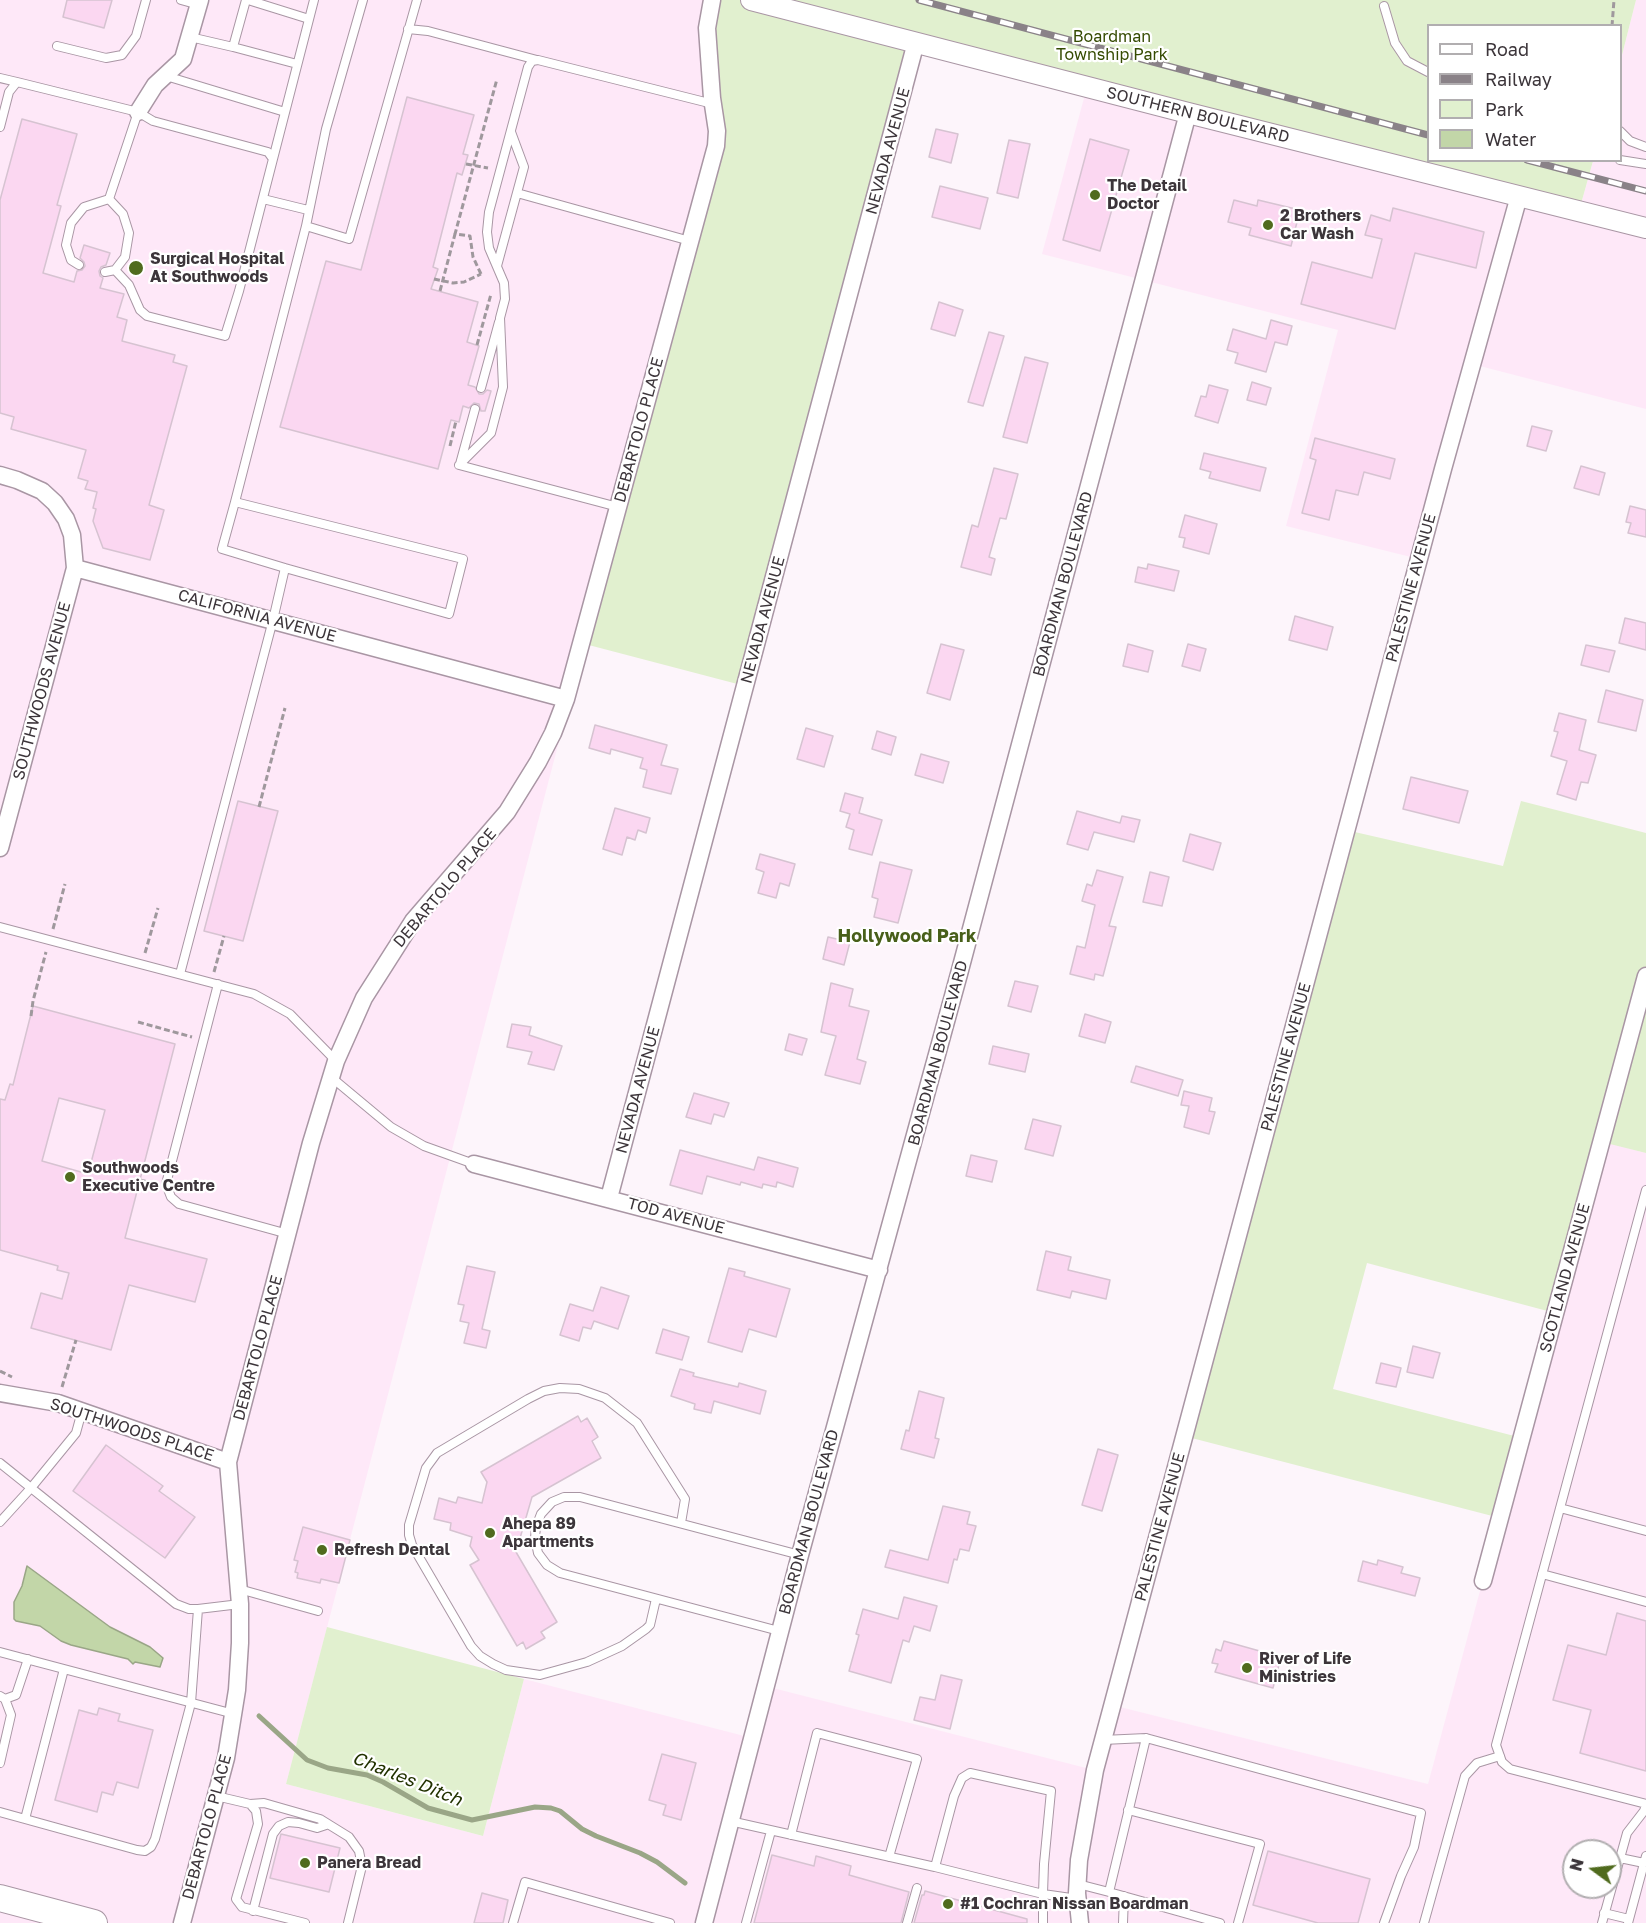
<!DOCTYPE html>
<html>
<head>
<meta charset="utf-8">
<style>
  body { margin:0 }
  #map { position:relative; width:1646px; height:1923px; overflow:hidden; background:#fdf5fb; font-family:"Golos Text",sans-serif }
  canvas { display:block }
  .legend { position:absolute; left:1427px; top:24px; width:195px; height:138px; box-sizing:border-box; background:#fff; border:2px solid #b1aeb0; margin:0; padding:8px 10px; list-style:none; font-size:18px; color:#3c353a }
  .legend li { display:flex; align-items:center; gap:12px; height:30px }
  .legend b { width:30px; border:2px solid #b1aeb0 }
  .north { position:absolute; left:1562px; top:1839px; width:60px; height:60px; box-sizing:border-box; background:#fff; border:2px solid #b1aeb0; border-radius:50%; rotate:285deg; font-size:16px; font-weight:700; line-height:24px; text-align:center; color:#3c353a }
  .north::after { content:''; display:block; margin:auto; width:21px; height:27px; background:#506b1e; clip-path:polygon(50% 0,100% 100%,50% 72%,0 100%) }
</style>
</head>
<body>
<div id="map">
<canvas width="1646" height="1923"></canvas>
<ul class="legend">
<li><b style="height:8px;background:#fff"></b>Road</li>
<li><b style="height:8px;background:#8a8288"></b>Railway</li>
<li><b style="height:16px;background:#e1f0cf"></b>Park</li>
<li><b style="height:16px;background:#c2d6a8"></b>Water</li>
</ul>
<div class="north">N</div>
</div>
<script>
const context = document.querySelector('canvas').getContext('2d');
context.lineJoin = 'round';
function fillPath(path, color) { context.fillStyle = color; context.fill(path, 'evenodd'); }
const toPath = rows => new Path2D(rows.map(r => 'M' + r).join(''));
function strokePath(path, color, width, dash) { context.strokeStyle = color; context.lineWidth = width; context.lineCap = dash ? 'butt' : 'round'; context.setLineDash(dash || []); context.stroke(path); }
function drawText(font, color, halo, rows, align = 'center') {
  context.font = font + ' "Golos Text",sans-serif'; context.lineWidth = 4.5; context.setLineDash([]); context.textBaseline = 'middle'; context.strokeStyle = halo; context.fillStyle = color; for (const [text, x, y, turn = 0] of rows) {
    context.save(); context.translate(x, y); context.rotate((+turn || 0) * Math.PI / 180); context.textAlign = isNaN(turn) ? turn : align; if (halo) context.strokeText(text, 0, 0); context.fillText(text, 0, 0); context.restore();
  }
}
fillPath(toPath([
  [0,0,712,0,717,131,690,241,286,1784,483,1836,524,1679,752,1738,765,1686,1094,1770,1112,1705,1428,1784,1601,1141,1646,1153,1646,1923,0,1923],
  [1574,1851,1610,1851,1610,1887,1574,1887],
  [1636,0,1646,0,1646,409,1472,364,1419,559,1286,526,1338,330,1042,254,1087,87,1579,211,1593,161,1620,160,1621,59]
]), '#fee8f8');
fillPath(toPath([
  [712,0,1636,0,1621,59,1620,26,1428,26,1428,160,1593,161,1579,211,916,42,745,686,581,643,716,146],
  [1521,801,1646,833,1646,1153,1602,1142,1555,1313,1367,1263,1333,1389,1522,1438,1500,1518,1184,1436,1346,830,1503,866],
  [327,1627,524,1679,483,1836,286,1784]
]), '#e1f0cf');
const water = toPath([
  [27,1566,110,1627,150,1647,163,1658,160,1667,135,1662,133,1664,128,1659,71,1645,61,1641,40,1626,16,1621,14,1619,14,1602,22,1586,27,1566]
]);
fillPath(water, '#c2d6a8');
strokePath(water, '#9aa687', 1.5);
strokePath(toPath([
  [259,1716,307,1760,328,1768,367,1775,383,1782,428,1808,472,1820,535,1807,551,1808,560,1811,582,1829,596,1836,640,1853,657,1862,685,1883]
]), '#9aa687', 5);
const building = toPath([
  [67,0,112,0,104,28,63,17,67,0],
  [407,97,474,115,463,154,468,155,462,175,457,173,433,267,438,269,431,289,478,302,467,342,479,346,468,385,475,387,479,394,483,394,487,390,491,391,485,411,481,411,479,404,474,403,469,408,463,406,459,422,451,420,438,469,280,427,326,261,361,270,407,97],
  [22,119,77,134,57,205,61,206,43,273,74,282,77,271,82,270,85,266,84,262,80,258,84,245,110,253,106,265,101,267,99,271,100,276,103,278,100,288,124,294,117,317,127,320,122,341,175,355,173,362,187,366,149,505,164,510,150,560,103,548,93,521,96,509,93,508,97,492,85,489,88,481,78,478,86,450,11,429,14,417,0,413,0,200,22,119],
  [936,129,958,134,951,163,929,157,936,129],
  [1090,139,1129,150,1100,251,1063,240,1090,139],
  [1009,140,1030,144,1018,198,997,193,1009,140],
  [940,186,988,198,980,229,932,217,940,186],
  [1234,200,1257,206,1258,200,1300,210,1291,246,1249,235,1251,228,1228,222,1234,200],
  [1393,208,1484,232,1476,268,1415,253,1395,329,1301,304,1312,262,1372,278,1382,239,1365,235,1371,215,1390,221,1393,208],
  [939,302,963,310,955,336,931,329,939,302],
  [1271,320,1292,326,1287,345,1275,342,1266,372,1235,363,1238,353,1227,350,1233,329,1266,339,1271,320],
  [989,332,1004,336,983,406,968,402,989,332],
  [1025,357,1048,363,1027,443,1003,437,1025,357],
  [1252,382,1271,388,1266,405,1247,400,1252,382],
  [1209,385,1228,390,1218,423,1195,416,1201,396,1206,397,1209,385],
  [1532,426,1552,431,1546,451,1527,446,1532,426],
  [1315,438,1395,459,1390,479,1364,472,1358,495,1336,490,1329,520,1302,513,1316,460,1310,458,1315,438],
  [1204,453,1266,468,1260,491,1209,478,1211,472,1200,469,1204,453],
  [1581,466,1605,473,1599,495,1574,488,1581,466],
  [994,468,1018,474,1006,519,1000,518,989,557,995,559,991,575,961,567,972,525,978,527,994,468],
  [1630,506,1646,510,1646,537,1628,533,1631,523,1626,522,1630,506],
  [1185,515,1217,524,1209,554,1183,547,1185,538,1179,537,1185,515],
  [1148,564,1179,571,1174,591,1135,582,1138,567,1147,569,1148,564],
  [1295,616,1333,627,1327,650,1289,640,1295,616],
  [1625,618,1646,623,1646,650,1619,643,1625,618],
  [941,644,964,650,950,700,927,693,941,644],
  [1128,644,1153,651,1148,672,1123,666,1128,644],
  [1188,644,1206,649,1200,671,1182,666,1188,644],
  [1586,645,1615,651,1609,672,1581,665,1586,645],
  [1606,690,1643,700,1636,731,1598,722,1606,690],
  [1559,713,1586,720,1579,750,1596,755,1588,783,1581,782,1576,800,1557,794,1567,761,1551,756,1558,732,1554,731,1559,713],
  [595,725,667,745,661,765,678,769,671,794,643,787,647,770,640,768,643,758,611,749,610,754,589,748,595,725],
  [806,728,833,736,824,767,797,759,806,728],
  [877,731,896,737,891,755,872,749,877,731],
  [921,754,949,762,943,783,915,775,921,754],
  [1411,777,1468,791,1459,823,1403,809,1411,777],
  [845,793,863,798,859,813,882,820,872,855,849,849,854,830,846,827,850,814,840,811,845,793],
  [238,801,278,811,243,941,204,931,238,801],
  [615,808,650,818,646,833,638,830,635,840,627,837,622,855,603,849,615,808],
  [1077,811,1120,823,1122,816,1140,820,1134,842,1094,832,1088,850,1067,844,1077,811],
  [1190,834,1221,843,1213,870,1183,861,1190,834],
  [760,854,795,864,789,886,780,883,776,898,758,893,764,872,756,869,760,854],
  [880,862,912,870,898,923,874,917,878,899,872,897,880,862],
  [1097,870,1123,877,1109,926,1116,927,1103,976,1095,974,1094,980,1070,974,1077,946,1085,948,1095,905,1082,901,1087,884,1092,886,1097,870],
  [1150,872,1169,877,1162,906,1143,902,1150,872],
  [828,937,850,942,844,965,823,959,828,937],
  [1015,981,1038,986,1031,1012,1008,1006,1015,981],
  [831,983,853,989,849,1006,869,1011,857,1059,866,1062,860,1084,825,1075,836,1036,821,1032,831,983],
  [33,1006,175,1044,125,1238,207,1259,195,1302,129,1285,111,1350,31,1328,41,1293,62,1299,69,1273,57,1270,58,1266,0,1250,0,1099,5,1100,10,1084,13,1085,33,1006],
  [59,1098,105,1110,88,1174,42,1161,59,1098],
  [1085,1014,1111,1022,1105,1043,1079,1036,1085,1014],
  [512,1024,531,1027,529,1035,562,1046,554,1070,528,1064,532,1052,507,1047,512,1024],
  [789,1034,807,1039,802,1055,785,1050,789,1034],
  [993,1046,1029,1054,1025,1072,989,1064,993,1046],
  [1136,1066,1183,1080,1178,1096,1131,1082,1136,1066],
  [1184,1091,1212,1098,1209,1111,1215,1112,1209,1134,1184,1127,1189,1106,1181,1105,1184,1091],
  [694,1093,729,1103,724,1117,714,1114,711,1124,686,1117,694,1093],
  [1033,1119,1061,1126,1053,1156,1025,1149,1033,1119],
  [680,1150,754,1170,758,1157,798,1168,793,1187,777,1182,776,1187,763,1184,762,1188,741,1182,740,1185,707,1176,702,1194,670,1185,680,1150],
  [971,1155,997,1161,992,1182,966,1176,971,1155],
  [1046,1251,1071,1257,1068,1270,1110,1280,1106,1299,1072,1291,1070,1298,1037,1290,1046,1251],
  [467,1266,495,1272,482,1329,490,1331,486,1348,464,1343,469,1323,460,1321,464,1305,458,1304,467,1266],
  [729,1268,745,1272,744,1276,790,1289,776,1337,749,1329,742,1352,708,1342,729,1268],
  [601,1287,629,1296,618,1329,594,1321,591,1329,583,1327,579,1341,560,1335,570,1304,593,1311,601,1287],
  [663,1329,689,1337,682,1360,656,1353,663,1329],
  [1413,1346,1440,1353,1433,1378,1407,1372,1413,1346],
  [1381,1363,1401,1368,1396,1387,1376,1383,1381,1363],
  [680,1369,694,1373,693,1376,738,1387,739,1383,766,1391,760,1414,714,1401,711,1413,694,1409,695,1404,671,1396,680,1369],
  [919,1391,944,1398,935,1438,939,1439,934,1458,901,1449,906,1430,909,1431,919,1391],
  [578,1416,581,1422,587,1418,598,1437,592,1441,601,1458,532,1497,516,1552,557,1622,541,1632,545,1638,526,1649,523,1642,517,1646,470,1565,479,1560,470,1546,472,1537,450,1530,451,1523,434,1519,439,1498,456,1503,458,1497,482,1503,487,1482,481,1472,578,1416],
  [106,1445,163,1486,159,1491,195,1517,165,1558,73,1491,106,1445],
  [1098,1449,1118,1455,1102,1511,1082,1505,1098,1449],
  [943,1506,970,1512,967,1524,976,1526,969,1551,960,1549,957,1560,954,1559,948,1583,885,1567,890,1550,928,1560,943,1506],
  [303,1527,350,1540,339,1583,321,1579,320,1583,297,1578,298,1573,295,1572,298,1561,294,1560,303,1527],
  [1378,1560,1403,1567,1401,1573,1420,1578,1415,1596,1358,1581,1363,1561,1377,1565,1378,1560],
  [904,1597,937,1606,930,1631,914,1626,909,1642,903,1640,891,1683,849,1671,859,1635,856,1634,863,1609,898,1619,904,1597],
  [1617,1613,1646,1621,1646,1771,1580,1753,1591,1710,1553,1700,1568,1645,1606,1655,1617,1613],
  [1224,1641,1281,1657,1273,1688,1215,1672,1218,1664,1212,1663,1216,1649,1221,1651,1224,1641],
  [941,1675,962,1680,950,1729,914,1720,920,1697,935,1700,941,1675],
  [99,1708,120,1714,118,1721,153,1730,138,1788,117,1782,113,1795,102,1792,97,1812,55,1800,79,1710,97,1715,99,1708],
  [662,1754,696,1763,681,1820,663,1815,666,1805,649,1800,662,1754],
  [281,1834,340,1848,329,1892,270,1878,281,1834],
  [1268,1851,1370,1879,1358,1923,1318,1923,1253,1905,1268,1851],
  [772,1855,814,1866,816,1856,851,1866,849,1875,909,1892,901,1923,754,1923,772,1855],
  [925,1891,1027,1919,1027,1923,914,1923,922,1895,924,1895,925,1891],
  [482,1893,508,1900,503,1923,474,1923,482,1893]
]);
fillPath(building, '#fbd7f1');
strokePath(building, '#d6c3d1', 1.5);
const service = toPath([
  [181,0,199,5],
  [246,0,233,47,297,64],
  [248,0,309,19],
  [1384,6,1395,43,1407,61,1428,72],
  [408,29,428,31,537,60],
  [190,37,233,47],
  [57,46,106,58,122,55,136,36,146,0],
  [166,76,285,112],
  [0,78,17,82],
  [0,127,9,92,17,82,138,112,153,121,268,152,273,159,239,291,225,336,147,316,140,310,129,285,115,270],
  [1620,131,1630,141,1646,147],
  [273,159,314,0],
  [1620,160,1646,164],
  [517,193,690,241],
  [109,199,138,112],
  [263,199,308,210],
  [306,226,349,239,417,0],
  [79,265,71,260,66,245,71,223,84,207,109,199,123,214,129,233,125,257,115,270,105,272],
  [497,266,524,167,511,132],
  [481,388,499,322],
  [460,464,475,409],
  [235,502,306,226,326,129,363,0],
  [618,507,459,465,491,433,503,387,500,318,505,299,504,283,489,248,487,232,489,212,528,67,532,61,538,60,713,104],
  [0,927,254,994,290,1014,336,1061],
  [180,974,273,620,285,568,449,614,463,559,235,502,222,549,285,568],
  [218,984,166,1184,171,1197,179,1204,288,1234],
  [331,1077,391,1127,424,1146,474,1164],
  [1646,1190,1496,1745,1502,1762,1510,1769,1646,1804],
  [0,1463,176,1604,189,1609,198,1609,240,1604],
  [1560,1508,1646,1531],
  [0,1522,31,1488,76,1433,82,1411],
  [1542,1574,1646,1602],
  [239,1589,318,1611],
  [656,1599,650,1625,646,1629,622,1646,587,1662,540,1675,506,1670,493,1664,480,1656,471,1646,412,1545,409,1535,409,1525,426,1468,437,1453,528,1399,544,1391,560,1388,579,1389,605,1398,637,1423,685,1499,681,1523],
  [779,1631,560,1573,547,1565,538,1553,535,1538,536,1527,541,1514,552,1502,564,1497,580,1497,800,1555],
  [0,1652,234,1714],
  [0,1696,5,1699,11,1715,0,1763],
  [5,1699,16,1695,28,1659],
  [1103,1740,1146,1738],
  [216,1796,250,1804,256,1811,258,1824,236,1899,242,1907,305,1923],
  [250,1804,264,1803,320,1819,349,1837,359,1851,362,1866,348,1923],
  [1128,1810,1260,1844,1238,1923],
  [0,1812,137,1850,145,1851,151,1847,155,1839,191,1703,198,1609],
  [25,1819,64,1669],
  [730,1821,935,1867],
  [791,1835,817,1733,917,1759,889,1857],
  [1620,1858,1644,1863],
  [1078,1884,1109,1892],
  [253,1911,273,1834,279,1826,288,1822,299,1823,317,1828,326,1825],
  [1604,1913,1629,1919],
  [513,1923,525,1882,670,1923],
  [746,1923,771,1831],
  [907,1923,917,1888],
  [1043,1923,1043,1894,1044,1864,1051,1791,970,1773,962,1778,954,1796,935,1867,1043,1894,1078,1899],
  [1123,1923,1124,1896],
  [1220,1923,1109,1892,1146,1738,1421,1813,1414,1847,1401,1876,1384,1923],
  [1424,1923,1465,1776,1477,1763,1500,1756],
  [1602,1923,1627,1833,1644,1811,1646,1805],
  [1628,1923,1646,1856]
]);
const minor = toPath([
  [138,112,155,85,183,59,200,0],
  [0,475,17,480,42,491,55,503,66,519,72,535,75,568,0,848],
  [75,568,566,699],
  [474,1164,879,1270],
  [609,1198,916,42],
  [0,1393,58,1403,228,1462],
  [1483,1581,1646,976],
  [182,1923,226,1758,237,1690,240,1643,240,1604,228,1462,311,1143,336,1061,364,998,413,921,507,812,538,762,553,733,566,699,716,146,717,131,712,98,707,28,712,0],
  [704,1923,800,1555,959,974,1188,113],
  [1080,1923,1077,1893,1079,1860,1095,1770,1443,469,1519,196]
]);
const tertiary = toPath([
  [751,0,1188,113,1646,228]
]);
const primary = toPath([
  [0,1898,94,1923]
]);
strokePath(service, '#a996a4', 10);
strokePath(minor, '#a996a4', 19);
strokePath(tertiary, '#a996a4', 22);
strokePath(primary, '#a996a4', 28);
strokePath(toPath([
  [1612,26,1614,0],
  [466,164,488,168],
  [481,274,473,257,470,236,455,234,497,79],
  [434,279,453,283,464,282,481,274],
  [440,291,455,234],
  [477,345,491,294],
  [450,446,456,421],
  [259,807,285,708],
  [53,929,65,884],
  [145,953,158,908],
  [214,972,224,936],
  [31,1016,33,1001,46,952],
  [138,1022,192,1037],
  [140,1180,156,1184],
  [0,1371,12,1377],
  [62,1387,76,1340]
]), '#9f989d', 3, [6, 3]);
strokePath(service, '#fff', 8);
strokePath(minor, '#fff', 16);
strokePath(tertiary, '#fff', 20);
strokePath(primary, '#fff', 26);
const rail = toPath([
  [919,0,1428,135],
  [1527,160,1646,191]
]);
strokePath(rail, '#8a8288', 7);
strokePath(rail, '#fff', 4.5, [14]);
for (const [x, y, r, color] of [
  [1095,195,6,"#506b1e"],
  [1268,225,6,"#506b1e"],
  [136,268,8,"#506b1e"],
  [70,1177,6,"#506b1e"],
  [490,1533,6,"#506b1e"],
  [322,1550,6,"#506b1e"],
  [1247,1668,6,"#506b1e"],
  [305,1863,6,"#506b1e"],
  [948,1904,6,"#506b1e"]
]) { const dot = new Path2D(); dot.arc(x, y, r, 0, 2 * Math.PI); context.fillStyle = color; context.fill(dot); strokePath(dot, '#fff', 2); }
drawText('16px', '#354b02', '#fff', [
  ["Boardman",1112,37],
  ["Township Park",1112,55]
]);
drawText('16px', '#3c353a', '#fff', [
  ["SOUTHERN BOULEVARD",1198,115,14],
  ["NEVADA AVENUE",888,151,-75],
  ["DEBARTOLO PLACE",639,430,-75],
  ["BOARDMAN BOULEVARD",1063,584,-75],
  ["PALESTINE AVENUE",1411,588,-75],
  ["CALIFORNIA AVENUE",257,616,15],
  ["NEVADA AVENUE",763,620,-75],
  ["SOUTHWOODS AVENUE",42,691,-75],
  ["DEBARTOLO PLACE",445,888,-50],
  ["BOARDMAN BOULEVARD",938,1053,-75],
  ["PALESTINE AVENUE",1286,1057,-75],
  ["NEVADA AVENUE",638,1090,-75],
  ["TOD AVENUE",676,1216,15],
  ["SCOTLAND AVENUE",1565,1278,-75],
  ["DEBARTOLO PLACE",258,1348,-75],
  ["SOUTHWOODS PLACE",132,1430,18],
  ["BOARDMAN BOULEVARD",809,1522,-75],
  ["PALESTINE AVENUE",1160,1527,-75],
  ["DEBARTOLO PLACE",207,1827,-75]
]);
drawText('bold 16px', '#3c353a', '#fff', [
  ["The Detail",1107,186],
  ["Doctor",1107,204],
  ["2 Brothers",1280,216],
  ["Car Wash",1280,234],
  ["Surgical Hospital",150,259],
  ["At Southwoods",150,277],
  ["Southwoods",82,1168],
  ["Executive Centre",82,1186],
  ["Ahepa 89",502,1524],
  ["Apartments",502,1542],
  ["Refresh Dental",334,1550],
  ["River of Life",1259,1659],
  ["Ministries",1259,1677],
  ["Panera Bread",317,1863],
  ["#1 Cochran Nissan Boardman",960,1904]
], 'left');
drawText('bold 18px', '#48601a', '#fff', [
  ["Hollywood Park",907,936]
]);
drawText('italic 18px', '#223200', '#fff', [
  ["Charles Ditch",407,1779,22]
]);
</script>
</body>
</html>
